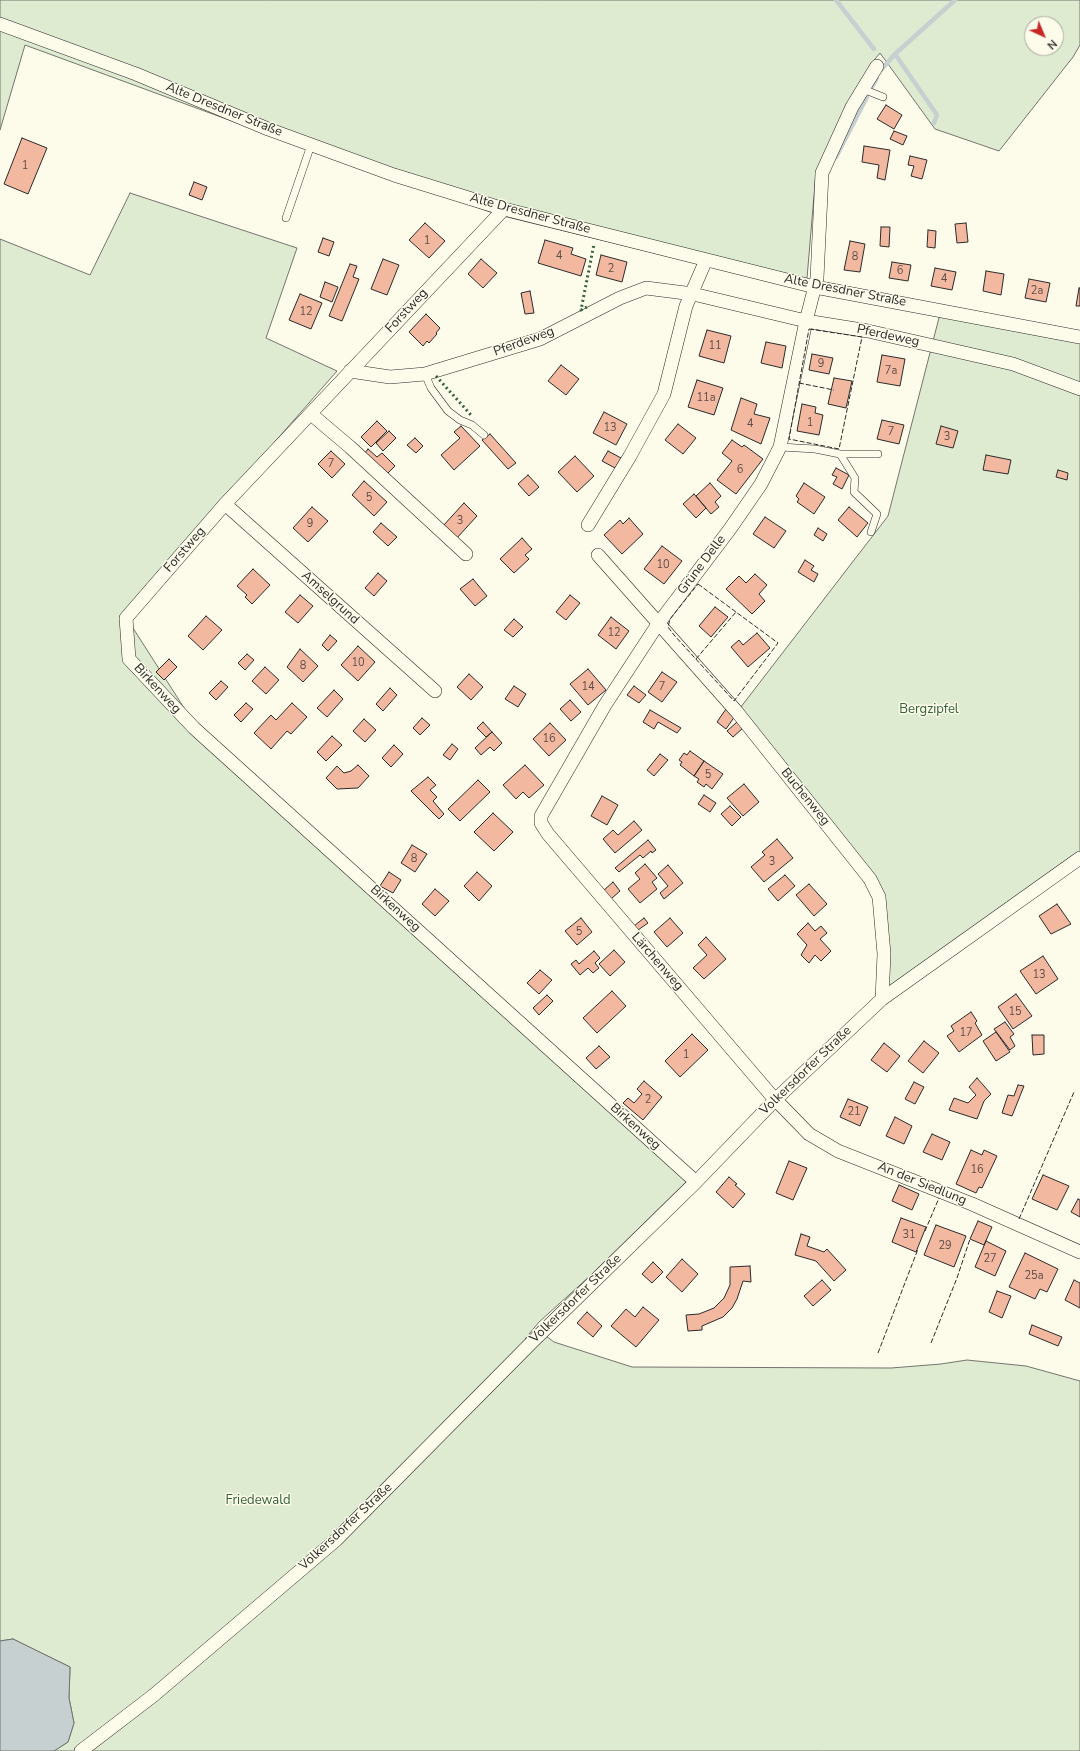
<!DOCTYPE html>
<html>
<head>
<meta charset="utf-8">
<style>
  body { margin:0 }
  #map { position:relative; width:1080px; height:1751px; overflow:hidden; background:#fdfbea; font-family:"Nunito Sans",sans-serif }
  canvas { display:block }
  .north { position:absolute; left:1024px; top:16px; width:40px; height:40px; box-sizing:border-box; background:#fdfbea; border:1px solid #a9a89e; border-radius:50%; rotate:136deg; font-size:11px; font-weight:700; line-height:16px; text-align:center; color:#2b2b2b }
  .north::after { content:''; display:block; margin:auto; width:14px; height:18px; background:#c62828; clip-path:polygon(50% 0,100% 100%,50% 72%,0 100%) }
</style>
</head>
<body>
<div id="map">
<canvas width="1080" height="1751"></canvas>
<div class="north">N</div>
</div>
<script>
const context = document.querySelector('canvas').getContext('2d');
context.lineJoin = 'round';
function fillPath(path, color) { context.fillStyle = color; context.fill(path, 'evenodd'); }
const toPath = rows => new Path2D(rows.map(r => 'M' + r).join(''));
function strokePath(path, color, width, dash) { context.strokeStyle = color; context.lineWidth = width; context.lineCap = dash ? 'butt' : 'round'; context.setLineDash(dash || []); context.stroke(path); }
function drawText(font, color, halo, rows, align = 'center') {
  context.font = font + ' "Nunito Sans",sans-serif'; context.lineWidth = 3; context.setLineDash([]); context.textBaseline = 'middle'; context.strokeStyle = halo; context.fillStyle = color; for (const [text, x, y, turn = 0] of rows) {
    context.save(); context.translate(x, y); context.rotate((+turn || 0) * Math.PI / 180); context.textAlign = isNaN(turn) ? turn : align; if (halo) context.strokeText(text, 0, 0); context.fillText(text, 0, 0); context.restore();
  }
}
const green = toPath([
  [0,0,1080,0,1080,45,1073,57,999,151,935,129,880,53,870,65,816,172,806,290,499,215,267,134,25,45,0,130,0,0],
  [1032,24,1056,24,1056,48,1032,48,1032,24],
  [130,193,297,248,266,338,337,371,124,614,211,750,689,1179,590,1276,539,1322,525,1339,532,1342,542,1333,554,1342,632,1367,891,1368,941,1364,967,1360,1026,1366,1080,1381,1080,1751,54,1751,68,1742,74,1723,69,1698,70,1667,13,1639,0,1641,0,239,90,275,130,193],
  [941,310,1080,337,1080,858,882,999,879,897,737,712,888,516,941,310]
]);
fillPath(green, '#deebd1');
strokePath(green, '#74746e', 1);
const water = toPath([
  [13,1639,70,1667,69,1698,74,1723,68,1742,54,1751,0,1751,0,1641,13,1639]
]);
fillPath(water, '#c7d0d0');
strokePath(water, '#74746e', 1);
strokePath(toPath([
  [836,0,874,49],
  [881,70,895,54],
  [872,87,877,78],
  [934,123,937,115,895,54,955,0],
  [836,157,867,97]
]), '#c7d0d0', 4.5);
const building = toPath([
  [886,105,902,115,894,129,877,119,886,105],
  [894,131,907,136,903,145,890,139,894,131],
  [22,138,47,148,28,194,4,184,22,138],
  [864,146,890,150,885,180,877,178,879,165,862,162,864,146],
  [910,156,927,160,922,179,911,176,914,166,908,165,910,156],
  [194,182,207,187,202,200,189,195,194,182],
  [425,223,445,241,429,258,409,240,425,223],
  [966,223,968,242,957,243,955,224,966,223],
  [881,227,890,227,889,247,880,246,881,227],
  [928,230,936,231,935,248,927,247,928,230],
  [323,238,334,242,329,256,318,252,323,238],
  [545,240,573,248,571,254,586,259,581,276,538,263,545,240],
  [850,241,865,244,860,272,844,270,850,241],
  [601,255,627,262,622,282,596,275,601,255],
  [383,259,399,265,387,295,371,289,383,259],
  [481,259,497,273,483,288,468,274,481,259],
  [892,262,911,265,908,281,889,278,892,262],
  [350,264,357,266,353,277,359,279,342,321,329,316,350,264],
  [935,268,956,272,952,290,931,286,935,268],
  [986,271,1004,274,1001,295,983,291,986,271],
  [1029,279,1050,283,1046,302,1025,298,1029,279],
  [325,282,338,287,332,302,320,297,325,282],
  [1079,288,1080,288,1080,306,1076,306,1079,288],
  [530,291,534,313,525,314,521,293,530,291],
  [300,294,322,303,311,329,289,320,300,294],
  [426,314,440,328,436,333,437,334,429,343,427,341,423,346,409,332,426,314],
  [707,330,731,336,724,363,699,356,707,330],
  [766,342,786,346,782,368,761,363,766,342],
  [812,354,833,358,829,374,809,370,812,354],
  [882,355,905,359,900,386,877,382,882,355],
  [561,365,579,379,566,395,548,381,561,365],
  [834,378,852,381,846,408,828,404,834,378],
  [697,380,723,388,714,415,688,407,697,380],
  [741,398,757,404,754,414,770,418,761,444,731,430,741,398],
  [802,404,816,407,815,413,823,415,819,435,797,431,802,404],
  [604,412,627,424,616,445,593,433,604,412],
  [882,420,904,425,899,444,877,439,882,420],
  [377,421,387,431,371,447,361,437,377,421],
  [678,424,696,438,683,454,665,440,678,424],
  [461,426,480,446,454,470,441,455,460,438,454,432,461,426],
  [941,426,958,431,953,448,936,444,941,426],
  [389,431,396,438,383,451,376,443,389,431],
  [490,434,516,463,508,469,482,440,490,434],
  [415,438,423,446,416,453,407,445,415,438],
  [732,440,742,447,744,445,763,459,736,494,717,480,732,461,722,453,732,440],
  [368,449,377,457,382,453,395,466,386,475,364,454,368,449],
  [331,451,345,464,332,478,318,464,331,451],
  [608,451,621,458,615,468,602,461,608,451],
  [986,455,1011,460,1008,474,983,470,986,455],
  [575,456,594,476,577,492,558,472,575,456],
  [836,468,849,475,842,489,833,484,837,477,832,475,836,468],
  [1058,470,1068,473,1067,480,1056,477,1058,470],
  [528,475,539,487,529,496,518,484,528,475],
  [364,481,387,502,374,516,352,495,364,481],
  [710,483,721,496,715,502,719,507,711,514,696,496,710,483],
  [804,483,825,497,814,514,797,502,799,499,796,496,804,483],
  [694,494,706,508,696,518,683,504,694,494],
  [464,503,477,516,456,539,442,527,464,503],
  [312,507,328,521,308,542,293,528,312,507],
  [849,507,868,523,857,537,838,520,849,507],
  [765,517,786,531,774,548,753,534,765,517],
  [629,518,643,534,622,554,604,535,620,520,623,524,629,518],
  [381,523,397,537,388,546,373,532,381,523],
  [818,528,827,534,823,541,814,535,818,528],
  [522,538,532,549,525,555,529,559,514,573,500,559,522,538],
  [662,546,682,561,664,584,644,569,662,546],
  [805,560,814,566,811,570,818,574,814,582,798,572,805,560],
  [253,569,270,585,252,604,245,597,247,595,237,586,253,569],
  [378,573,387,581,374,596,365,588,378,573],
  [755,574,767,585,759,594,765,601,752,614,726,589,739,576,746,583,755,574],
  [473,579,487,596,475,606,460,589,473,579],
  [300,595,313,606,298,623,285,612,300,595],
  [570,595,580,603,566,620,556,612,570,595],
  [715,607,728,617,711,637,699,626,715,607],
  [206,616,222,630,203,650,188,636,206,616],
  [611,617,629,631,616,649,598,635,611,617],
  [514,619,523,627,513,637,504,630,514,619],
  [757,633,770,648,748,667,731,647,739,640,743,645,757,633],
  [330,635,337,641,328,651,322,645,330,635],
  [358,646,375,662,358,681,341,665,358,646],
  [300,649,318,666,303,682,287,667,300,649],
  [247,654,254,660,245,670,238,663,247,654],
  [169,659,177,667,164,680,156,672,169,659],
  [265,667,279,680,266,694,252,681,265,667],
  [588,669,606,690,588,705,570,684,588,669],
  [662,672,677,682,662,702,648,692,662,672],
  [469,674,483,687,471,700,457,687,469,674],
  [221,681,228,687,216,700,209,693,221,681],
  [514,686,526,694,518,707,505,699,514,686],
  [634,686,646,695,639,703,627,695,634,686],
  [390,688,397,695,383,711,376,704,390,688],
  [334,690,343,699,327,717,317,708,334,690],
  [570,700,581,712,571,721,560,709,570,700],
  [246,703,253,709,241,722,234,715,246,703],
  [292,703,307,717,291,734,287,731,271,749,254,733,271,715,276,720,292,703],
  [726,709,735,716,726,729,717,722,726,709],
  [650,710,681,728,677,733,658,722,654,729,643,722,650,710],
  [422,718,430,725,420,735,413,728,422,718],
  [364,719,376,730,365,742,353,731,364,719],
  [483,722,492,732,486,737,477,728,483,722],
  [737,722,743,728,733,737,727,731,737,722],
  [550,723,566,740,549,756,533,739,550,723],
  [492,732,502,743,494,751,490,747,481,755,475,748,492,732],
  [332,736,342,745,326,761,317,752,332,736],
  [452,744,458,749,450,760,443,755,452,744],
  [394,745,403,754,391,767,382,758,394,745],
  [690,751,704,761,694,776,680,765,682,762,679,760,684,753,687,755,690,751],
  [660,754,668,760,654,776,647,770,660,754],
  [704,761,723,774,712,789,706,784,704,787,697,782,699,779,694,776,704,761],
  [358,765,369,776,358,788,337,789,326,778,337,766,344,773,351,771,358,765],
  [525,765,544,785,529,798,523,792,516,799,503,785,525,765],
  [428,777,436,785,430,790,437,797,433,801,444,814,439,819,411,791,428,777],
  [478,780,490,792,460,821,448,809,478,780],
  [744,784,759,802,743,816,727,798,744,784],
  [704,795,716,803,710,812,698,804,704,795],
  [602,796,618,805,607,825,591,816,602,796],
  [730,806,741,817,732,826,721,814,730,806],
  [493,813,513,832,494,851,474,832,493,813],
  [634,821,642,830,615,853,603,839,613,830,618,835,634,821],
  [777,839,793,858,764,882,751,867,765,855,762,852,777,839],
  [648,840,656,850,652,853,651,851,643,858,640,855,619,872,615,868,648,840],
  [412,845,427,854,415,872,401,863,412,845],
  [645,864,657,878,652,882,657,889,640,903,628,889,640,879,635,873,645,864],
  [668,865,683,883,664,899,660,893,668,886,658,874,668,865],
  [389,872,401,880,393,893,380,886,389,872],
  [477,872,492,886,479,901,464,886,477,872],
  [785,875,795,886,778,901,768,889,785,875],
  [613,882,620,891,611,899,603,891,613,882],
  [809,884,827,904,814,916,796,895,809,884],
  [435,889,449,901,435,916,422,904,435,889],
  [1057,904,1071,924,1051,934,1039,916,1057,904],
  [581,918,592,932,577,945,565,931,581,918],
  [644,918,648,923,638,930,634,926,644,918],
  [670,918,683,933,667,947,654,932,670,918],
  [808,923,815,931,821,926,827,933,820,939,831,951,821,961,815,955,809,963,801,955,807,945,797,934,808,923],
  [706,937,726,959,704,979,693,968,707,955,698,945,706,937],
  [614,950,625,962,610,976,599,964,614,950],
  [594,951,600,958,595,963,599,968,593,973,588,968,580,975,571,964,576,960,579,964,594,951],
  [1043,956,1058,979,1036,994,1020,971,1043,956],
  [540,970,552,980,539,994,527,983,540,970],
  [612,991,626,1006,597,1033,583,1018,612,991],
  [1016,994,1032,1016,1013,1029,998,1007,1016,994],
  [547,995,553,1001,539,1015,533,1008,547,995],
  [971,1012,977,1021,975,1023,982,1035,959,1052,947,1036,954,1031,951,1026,971,1012],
  [1005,1022,1014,1034,1010,1037,1015,1046,1010,1050,994,1029,1005,1022],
  [996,1032,1010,1052,996,1061,983,1041,996,1032],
  [692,1034,708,1050,680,1077,665,1061,692,1034],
  [1032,1035,1044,1035,1044,1054,1033,1055,1032,1035],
  [924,1041,939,1053,923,1073,908,1061,924,1041],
  [884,1043,900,1056,887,1072,871,1060,884,1043],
  [599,1046,610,1057,596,1069,586,1058,599,1046],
  [977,1078,991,1094,984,1101,977,1119,949,1110,954,1098,968,1103,976,1095,969,1087,977,1078],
  [644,1081,662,1097,643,1120,623,1103,628,1098,634,1103,642,1094,637,1089,644,1081],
  [914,1082,924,1087,915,1104,905,1099,914,1082],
  [1018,1085,1024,1086,1012,1116,1002,1113,1008,1095,1014,1096,1018,1085],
  [848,1099,868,1107,860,1126,840,1117,848,1099],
  [895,1117,912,1126,904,1144,886,1136,895,1117],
  [932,1134,950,1142,942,1160,923,1152,932,1134],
  [971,1150,982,1155,984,1150,997,1156,982,1188,979,1187,976,1193,956,1184,971,1150],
  [789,1161,807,1168,793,1200,776,1193,789,1161],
  [1043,1175,1069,1186,1057,1210,1032,1199,1043,1175],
  [729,1177,737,1184,735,1185,745,1194,733,1208,716,1192,729,1177],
  [899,1185,919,1194,912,1210,892,1201,899,1185],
  [1078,1199,1080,1200,1080,1217,1071,1212,1078,1199],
  [901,1218,926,1227,916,1252,892,1242,901,1218],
  [978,1221,992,1227,984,1245,970,1239,978,1221],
  [936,1225,966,1236,954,1267,924,1255,936,1225],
  [801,1234,810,1237,807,1246,824,1252,827,1249,846,1270,834,1281,816,1261,795,1255,801,1234],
  [986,1241,1006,1251,995,1276,975,1267,986,1241],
  [1025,1253,1058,1269,1047,1292,1040,1289,1035,1299,1009,1287,1025,1253],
  [682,1259,698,1274,682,1292,666,1277,682,1259],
  [653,1262,663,1272,652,1283,642,1274,653,1262],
  [750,1266,751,1282,743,1281,737,1299,732,1308,723,1317,702,1326,702,1330,688,1331,686,1315,699,1314,714,1308,724,1298,730,1285,730,1267,750,1266],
  [822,1280,831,1290,813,1306,804,1296,822,1280],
  [1074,1280,1080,1283,1080,1308,1065,1300,1074,1280],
  [997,1291,1011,1296,1002,1318,989,1312,997,1291],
  [643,1307,659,1320,636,1347,611,1326,626,1309,635,1317,643,1307],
  [587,1312,602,1326,593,1337,577,1323,587,1312],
  [1032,1325,1062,1337,1058,1346,1029,1334,1032,1325]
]);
fillPath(building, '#f2b8a0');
strokePath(building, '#2b2b2b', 1);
const lane = toPath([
  [863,89,883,97],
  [286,218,311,145],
  [425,374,431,388,448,411,460,420,472,425,484,435],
  [780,447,815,449,840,454,855,478,854,492,877,514,871,532],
  [840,454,878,454]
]);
const street = toPath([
  [0,24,136,74,268,129,394,175,504,209,815,287,1080,337],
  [877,66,852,107,822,173,817,278,806,321,780,447,761,484,730,529,658,624,605,705,541,816,541,823,548,834,771,1095,809,1134,838,1151,972,1204,1080,1252],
  [504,209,225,504,126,618,129,659,194,728,696,1182],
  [350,371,390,377,425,374,540,339,620,298,646,288,693,294,806,321,868,331,1013,364,1080,389],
  [311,414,350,447,466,554],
  [225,504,435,691],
  [588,525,630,456,664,394,686,306,706,260],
  [598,555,737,712,870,879,879,897,884,954,882,999],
  [81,1751,154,1695,336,1540,532,1342,696,1182,775,1100,882,999,1080,858]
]);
strokePath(lane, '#2b2b2b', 8);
strokePath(street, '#2b2b2b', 14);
strokePath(lane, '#fdfbea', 7);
strokePath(street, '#fdfbea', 13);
strokePath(toPath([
  [587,307,581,310,594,244],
  [436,376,471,415]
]), '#34623c', 3, [2, 3]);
strokePath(toPath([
  [809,329,862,337,839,449,789,439,809,329],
  [799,383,834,390],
  [698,584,778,643,734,701,674,635,668,627,670,619,698,584],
  [696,659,736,612],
  [1019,1219,1074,1092],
  [925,1231,939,1198],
  [931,1343,957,1278,970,1239],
  [878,1353,918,1249]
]), '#2b2b2b', 1, [5, 2]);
drawText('11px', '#5d4e48', null, [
  ["1",25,166],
  ["1",427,241],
  ["4",559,256],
  ["8",855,257],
  ["2",611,269],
  ["6",900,271],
  ["4",944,279],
  ["2a",1037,291],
  ["12",306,312],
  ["11",715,346],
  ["9",821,364],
  ["7a",891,371],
  ["11a",706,398],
  ["1",810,423],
  ["4",750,424],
  ["13",610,428],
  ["7",891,432],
  ["3",947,437],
  ["7",331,464],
  ["6",740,470],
  ["5",369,498],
  ["3",460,521],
  ["9",310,524],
  ["10",663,565],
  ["12",614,633],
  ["10",358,663],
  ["8",303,666],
  ["14",588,687],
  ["7",662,687],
  ["16",549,739],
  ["5",708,775],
  ["8",414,859],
  ["3",772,862],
  ["5",579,932],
  ["13",1039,975],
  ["15",1015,1012],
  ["17",966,1033],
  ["1",686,1055],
  ["2",648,1100],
  ["21",854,1112],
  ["16",977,1170],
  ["31",909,1235],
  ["29",945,1246],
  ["27",990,1259],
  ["25a",1034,1276]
]);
drawText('13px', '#2b2b2b', '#fdfbea', [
  ["Alte Dresdner Straße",224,110,22],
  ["Alte Dresdner Straße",530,214,15],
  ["Alte Dresdner Straße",845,291,11],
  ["Forstweg",407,311,-47],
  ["Pferdeweg",888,336,12],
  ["Pferdeweg",524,342,-20],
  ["Forstweg",185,550,-49],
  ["Grüne Delle",702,565,-53],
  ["Amselgrund",330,598,42],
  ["Birkenweg",157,689,47],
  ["Buchenweg",805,797,51],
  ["Birkenweg",395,909,42],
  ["Lärchenweg",657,962,49],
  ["Volkersdorfer Straße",806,1071,-44],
  ["Birkenweg",635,1127,42],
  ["An der Siedlung",922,1184,22],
  ["Volkersdorfer Straße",576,1299,-44],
  ["Volkersdorfer Straße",346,1527,-43]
]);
drawText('13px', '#34623c', '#fdfbea', [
  ["Bergzipfel",929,710],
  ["Friedewald",258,1501]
]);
</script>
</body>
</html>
